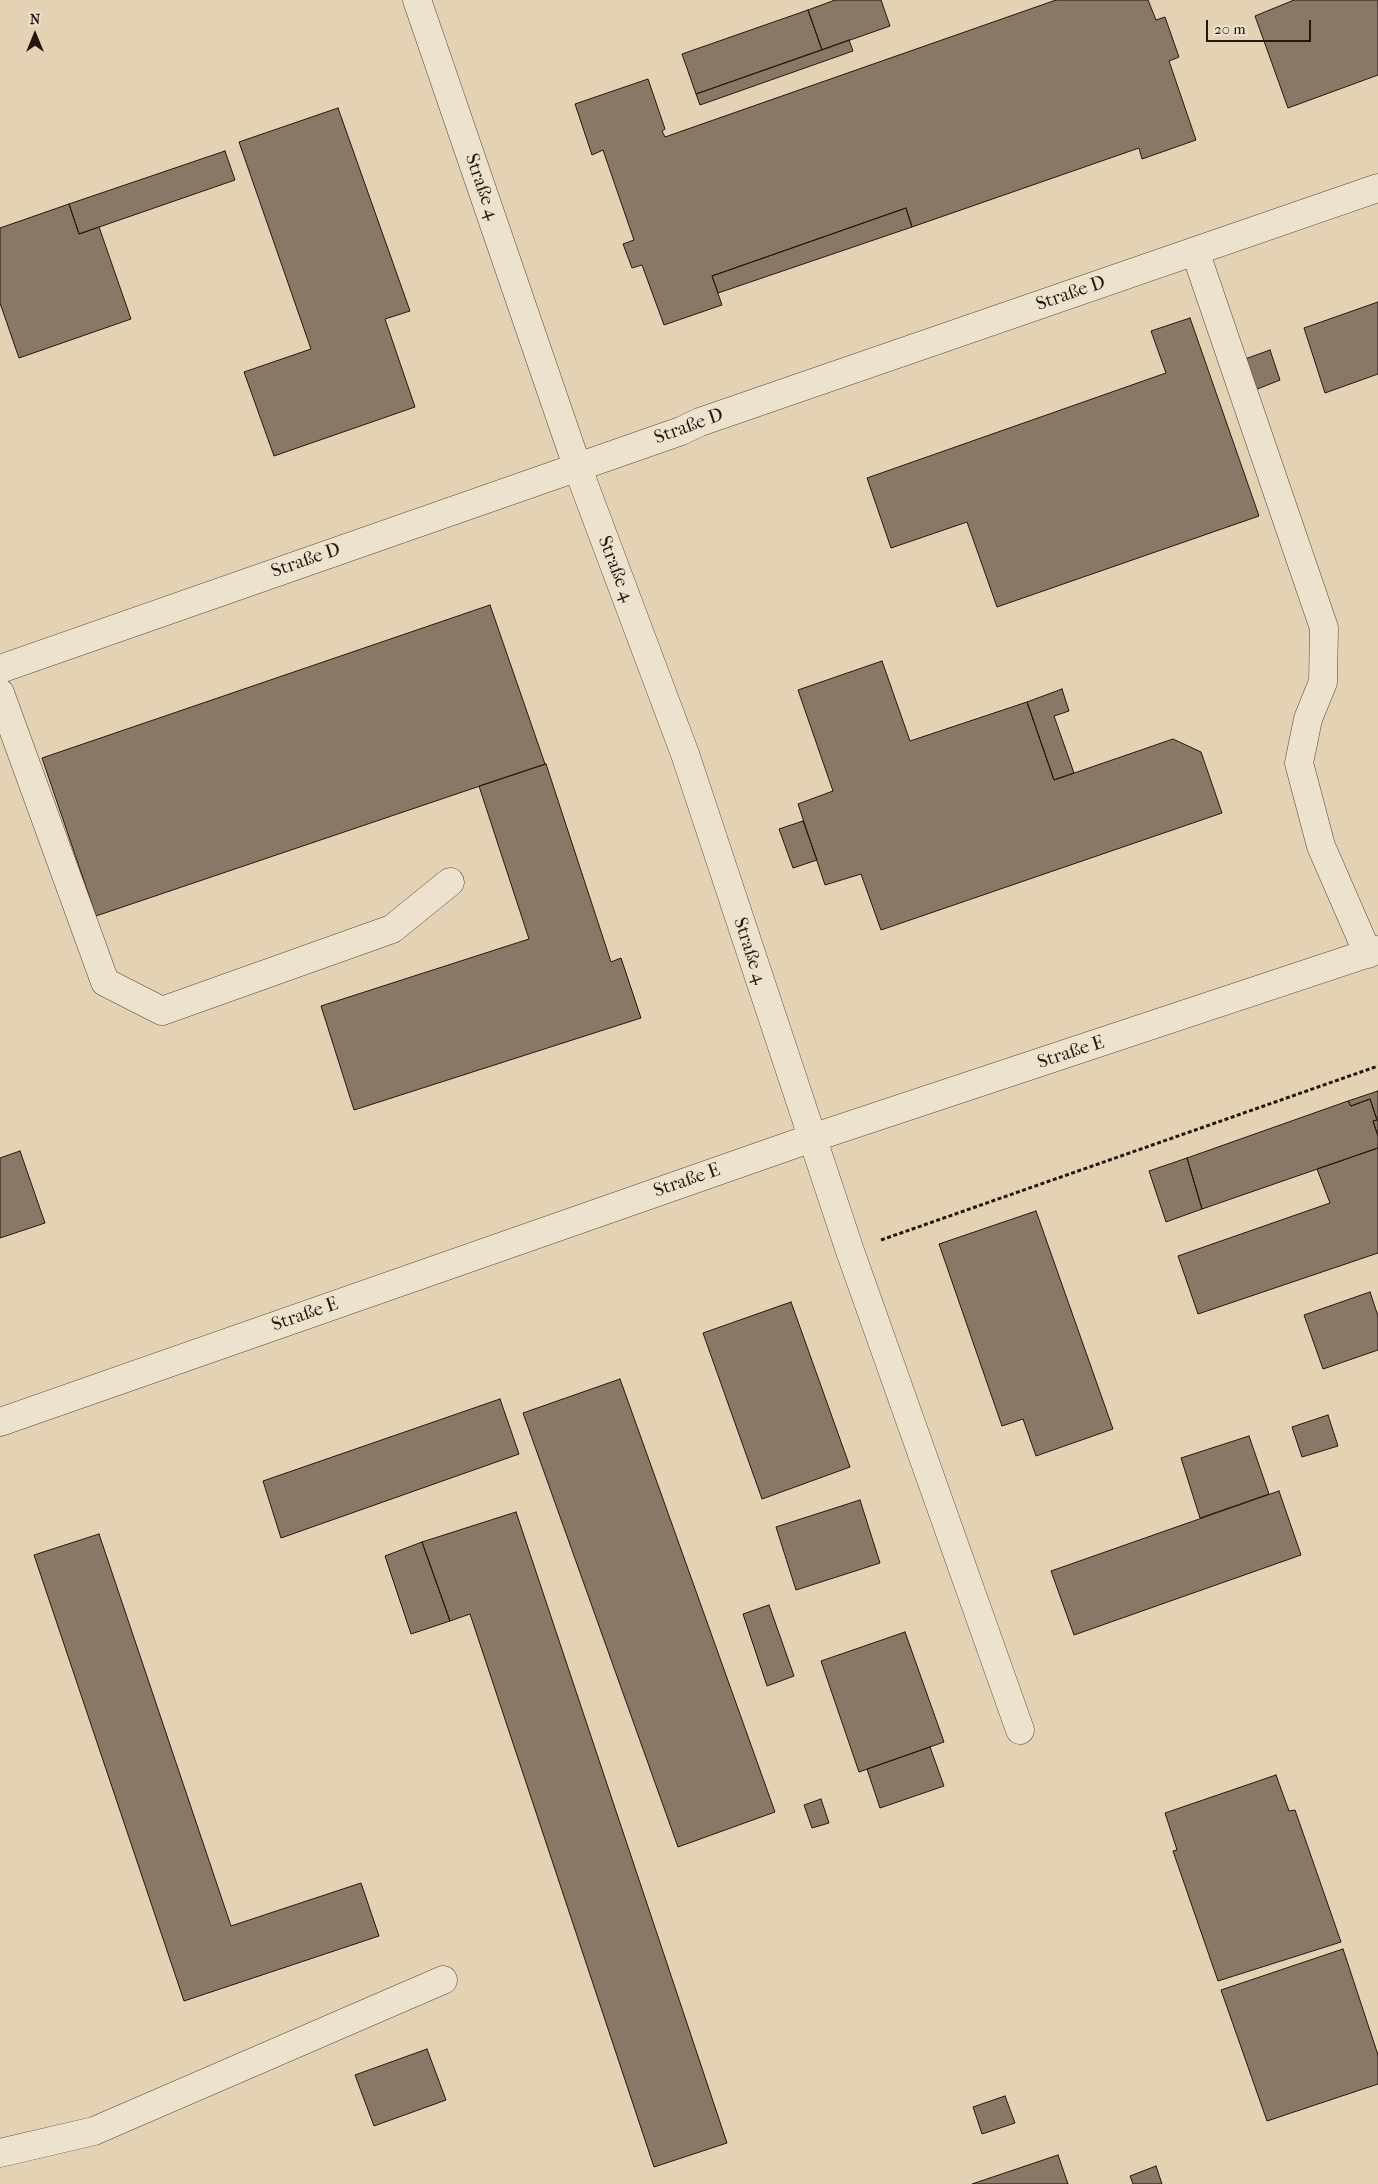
<!DOCTYPE html>
<html>
<head>
<meta charset="utf-8">
<style>
  body { margin:0 }
  #map { position:relative; width:1378px; height:2184px; overflow:hidden; background:#e3d2b4; font-family:"IM FELL French Canon",serif }
  canvas { display:block }
  .north { position:absolute; left:10px; top:10px; width:50px; height:50px; -webkit-text-stroke:4px #ede2ce; paint-order:stroke; rotate:0deg; font-size:14px; font-weight:700; line-height:20px; text-align:center; color:#251710 }
  .north::after { content:''; display:block; margin:auto; width:18px; height:22px; background:#251710; clip-path:polygon(50% 0,100% 100%,50% 72%,0 100%) }
  .scale { position:absolute; left:1206px; top:20px; width:105px; height:22px; box-sizing:border-box; border:2px solid #251710; border-top:0; padding-left:6px; font-size:15px; line-height:18px; white-space:nowrap; color:#251710; -webkit-text-stroke:4px #ede2ce; paint-order:stroke }
</style>
</head>
<body>
<div id="map">
<canvas width="1378" height="2184"></canvas>
<div class="north">N</div>
<div class="scale">20 m</div>
</div>
<script>
const context = document.querySelector('canvas').getContext('2d');
context.lineJoin = 'round';
function fillPath(path, color) { context.fillStyle = color; context.fill(path, 'evenodd'); }
const toPath = rows => new Path2D(rows.map(r => 'M' + r).join(''));
function strokePath(path, color, width, dash) { context.strokeStyle = color; context.lineWidth = width; context.lineCap = dash ? 'butt' : 'round'; context.setLineDash(dash || []); context.stroke(path); }
function drawText(font, color, halo, rows, align = 'center') {
  context.font = font + ' "IM FELL French Canon",serif'; context.lineWidth = 4.5; context.setLineDash([]); context.textBaseline = 'middle'; context.strokeStyle = halo; context.fillStyle = color; for (const [text, x, y, turn = 0] of rows) {
    context.save(); context.translate(x, y); context.rotate((+turn || 0) * Math.PI / 180); context.textAlign = isNaN(turn) ? turn : align; if (halo) context.strokeText(text, 0, 0); context.fillText(text, 0, 0); context.restore();
  }
}
const building = toPath([
  [835,0,881,0,890,26,822,50,808,10,835,0],
  [1056,0,1148,0,1156,20,1165,17,1179,57,1169,61,1196,140,1142,159,1139,148,912,227,906,208,712,276,722,305,664,325,642,265,632,268,623,244,634,240,603,150,592,155,575,104,648,79,665,129,662,131,665,137,1056,0],
  [1294,0,1378,0,1378,75,1288,108,1255,16,1294,0],
  [808,10,822,50,696,94,682,54,808,10],
  [849,40,853,51,700,105,696,94,849,40],
  [338,108,410,311,385,319,415,407,274,456,244,372,311,349,239,142,338,108],
  [225,151,235,180,79,234,69,204,225,151],
  [69,204,79,234,99,227,131,319,19,358,0,303,0,228,69,204],
  [906,208,912,227,718,293,712,276,906,208],
  [1378,302,1378,374,1325,393,1304,328,1378,302],
  [1190,318,1259,516,997,607,967,522,891,548,867,478,1166,373,1151,331,1190,318],
  [1270,350,1280,380,1255,390,1245,359,1270,350],
  [490,605,545,764,96,916,42,758,490,605],
  [882,661,910,741,1027,702,1054,780,1173,739,1201,752,1222,813,881,930,861,874,825,885,798,804,833,791,798,690,882,661],
  [1062,689,1069,711,1054,716,1074,773,1054,780,1027,702,1062,689],
  [546,764,611,962,621,958,641,1018,354,1110,321,1006,529,939,479,786,546,764],
  [803,821,817,860,793,868,779,829,803,821],
  [1378,1091,1378,1136,1373,1121,1377,1120,1370,1099,1351,1106,1348,1101,1378,1091],
  [1370,1099,1377,1120,1373,1121,1378,1136,1378,1148,1202,1209,1187,1158,1348,1101,1351,1106,1370,1099],
  [1378,1148,1378,1253,1198,1314,1178,1256,1330,1203,1317,1169,1378,1148],
  [20,1151,45,1223,0,1238,0,1158,20,1151],
  [1187,1158,1202,1209,1166,1222,1149,1171,1187,1158],
  [1036,1211,1113,1429,1036,1456,1023,1419,1002,1426,939,1244,1036,1211],
  [1370,1292,1378,1316,1378,1350,1323,1369,1304,1315,1370,1292],
  [791,1302,850,1467,762,1499,703,1333,791,1302],
  [620,1379,775,1812,678,1847,523,1413,620,1379],
  [500,1399,519,1454,281,1538,263,1481,500,1399],
  [1328,1415,1338,1446,1302,1457,1292,1427,1328,1415],
  [1249,1436,1269,1494,1200,1518,1181,1458,1249,1436],
  [1279,1491,1301,1555,1074,1635,1051,1571,1279,1491],
  [860,1500,880,1563,796,1590,776,1527,860,1500],
  [516,1512,727,2143,654,2167,470,1614,450,1621,422,1542,516,1512],
  [99,1534,231,1926,361,1883,379,1936,184,2001,34,1555,99,1534],
  [422,1542,450,1621,411,1634,385,1556,422,1542],
  [769,1605,794,1676,767,1686,743,1614,769,1605],
  [905,1632,944,1742,859,1772,821,1661,905,1632],
  [930,1747,944,1786,880,1808,867,1769,930,1747],
  [1276,1775,1289,1811,1295,1810,1341,1942,1218,1981,1173,1851,1177,1850,1165,1813,1276,1775],
  [821,1799,829,1823,812,1828,804,1805,821,1799],
  [1343,1949,1378,2055,1378,2084,1267,2121,1221,1990,1343,1949],
  [427,2049,446,2100,374,2126,355,2075,427,2049],
  [1005,2096,1015,2123,982,2134,973,2107,1005,2096],
  [1058,2155,1068,2184,972,2184,1058,2155],
  [1156,2166,1162,2184,1133,2184,1130,2176,1156,2166]
]);
fillPath(building, '#887865');
strokePath(building, '#251710', 1);
const minor = toPath([
  [417,0,577,466,685,754,850,1251,1020,1730],
  [1195,251,1324,628,1323,682,1308,719,1299,763,1321,846,1368,954],
  [0,669,681,431,700,422,1378,188],
  [0,693,105,982,162,1011,392,929,450,882],
  [0,1422,812,1138,1378,950],
  [0,2153,94,2131,443,1980]
]);
strokePath(minor, '#544639', 29);
strokePath(toPath([
  [881,1240,1378,1066]
]), '#251710', 3, [4, 2.5]);
strokePath(minor, '#ede2ce', 28);
drawText('19px', '#251710', '#ede2ce', [
  ["Straße 4",481,187,71],
  ["Straße D",1071,294,-19],
  ["Straße D",689,427,-20],
  ["Straße D",306,561,-19],
  ["Straße 4",615,569,69],
  ["Straße 4",749,951,72],
  ["Straße E",1071,1053,-18],
  ["Straße E",687,1181,-19],
  ["Straße E",305,1315,-19]
]);
</script>
</body>
</html>
